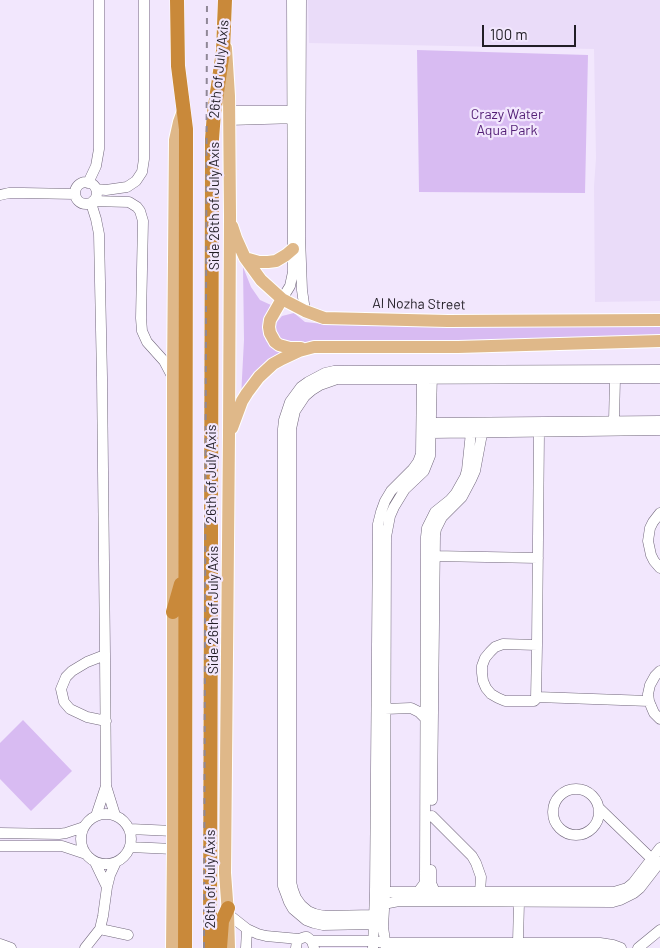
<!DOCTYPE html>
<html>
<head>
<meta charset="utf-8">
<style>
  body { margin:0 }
  #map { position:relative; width:660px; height:948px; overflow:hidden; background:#f2e7fd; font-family:Barlow,sans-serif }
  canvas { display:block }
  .scale { position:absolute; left:482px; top:25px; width:94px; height:22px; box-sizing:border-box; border:2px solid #221e26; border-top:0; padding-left:6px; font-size:15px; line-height:18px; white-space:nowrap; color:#221e26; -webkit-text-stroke:4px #f2e7fd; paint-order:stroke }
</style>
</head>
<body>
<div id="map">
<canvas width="660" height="948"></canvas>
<div class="scale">100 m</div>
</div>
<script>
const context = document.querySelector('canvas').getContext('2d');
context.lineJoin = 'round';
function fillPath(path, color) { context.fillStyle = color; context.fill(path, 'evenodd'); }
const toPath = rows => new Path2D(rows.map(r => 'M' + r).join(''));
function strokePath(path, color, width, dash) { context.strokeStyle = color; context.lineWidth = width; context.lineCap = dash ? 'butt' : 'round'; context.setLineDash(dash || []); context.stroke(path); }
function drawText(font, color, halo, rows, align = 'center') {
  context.font = font + ' Barlow,sans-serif'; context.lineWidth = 4.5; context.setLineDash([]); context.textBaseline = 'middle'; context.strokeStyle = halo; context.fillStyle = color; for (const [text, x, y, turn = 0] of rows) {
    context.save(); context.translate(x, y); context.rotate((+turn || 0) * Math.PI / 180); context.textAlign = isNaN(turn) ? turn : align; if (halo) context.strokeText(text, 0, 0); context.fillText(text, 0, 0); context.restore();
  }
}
fillPath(toPath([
  [308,0,660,0,660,301,595,302,594,186,596,158,594,49,309,43]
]), '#eadcf9');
fillPath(toPath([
  [417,50,588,55,585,193,419,192],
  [243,267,251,287,260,300,271,305,264,329,266,341,285,353,241,397,244,340],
  [294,313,305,322,333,325,607,323,660,324,660,335,482,342,295,343,282,342,277,335,275,324,282,316],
  [23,720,72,771,31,811,0,779,0,743]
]), '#d8bbf2');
const minor = toPath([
  [301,0,300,237,302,290,305,311],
  [229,111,297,111],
  [229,120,298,118],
  '75 193a11 11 0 1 1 22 0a11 11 0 1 1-22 0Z',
  [88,183,96,166,99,149,99,0],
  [96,189,106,190,127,187,136,181,142,172,144,159,144,0],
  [0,195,9,193,23,193,75,194],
  [93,201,129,202,137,207,140,211,143,221,141,318,142,331,147,342,164,361,173,378],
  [91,203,96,219,99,234,102,377,105,655,106,786,96,816],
  [282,299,290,286,293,272,292,0],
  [614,421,615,378],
  [431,423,660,421],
  [431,433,660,430],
  [660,513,653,522,650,528,648,541,651,555,654,561,660,568],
  [434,556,538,558],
  [537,645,536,699,534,701,505,701,498,698,491,694,486,688,483,681,482,673,482,666,485,658,490,652,495,647,503,644,537,645,539,432],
  [105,655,87,662,72,671,66,677,61,689,64,702,70,709,87,717,106,721],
  [660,671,655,676,650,685,648,694,649,701,651,706,654,713,660,719],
  [537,697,649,701],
  [385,709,411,708,419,712,425,718],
  [106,786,115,815],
  '553 812a23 23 0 1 1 46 0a23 23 0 1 1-46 0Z',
  [432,800,435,535,436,529,442,517,462,497,471,480,475,471,484,423],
  [599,808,656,863],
  '81 839a25 25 0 1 1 50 0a25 25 0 1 1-50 0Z',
  [432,816,472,856,476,863,481,877,480,892],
  [130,829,173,831],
  [0,833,59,834,66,833,84,827],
  [0,846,62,846,86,854],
  [130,847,173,849],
  [95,862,107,887],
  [431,870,431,883,435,892,436,901],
  [378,892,614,892,627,888,633,883,660,848],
  [418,901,418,892,424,884,425,880,426,537,427,528,435,512,450,500,456,493,465,477,467,470,472,423],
  [378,905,399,901,613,902,620,900,634,893,640,888,660,862],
  [228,914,247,929,258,934,266,936,299,939],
  [374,915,324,916,315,914,308,911,301,905,296,898,293,890,291,882,291,429,295,411,305,396,312,390,320,385,337,379,660,378],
  [374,924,323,925,314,923,306,920,293,909,289,902,283,886,283,429,284,420,290,402,301,387,308,382,325,373,334,371,660,370],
  [100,929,128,935],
  [312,941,373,941,385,943,600,943,613,945,621,948],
  [518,942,519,902],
  [0,944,11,948],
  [85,948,100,929,103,916,107,887,110,875,116,862],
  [246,948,247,929],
  [296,948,297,941,299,939,305,937,307,937,312,941,314,948],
  [373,948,375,892,378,524,381,512,385,501,391,491,413,469,418,462,421,454,422,374],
  [386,948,383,927,385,892,386,537,390,516,394,507,405,489,424,471,430,456,432,373],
  [638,948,660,930]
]);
const major = toPath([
  [226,48,229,96,230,216,229,435,225,873,228,914,229,948],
  [232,226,236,238,245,258,261,280,282,299,305,311,324,318,448,321,660,320],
  [245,258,259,262,268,262,276,261,286,255,293,249],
  [282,299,270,320,269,327,270,333,275,342,279,345,290,348,301,348],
  [232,428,242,401,247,393,259,377,273,364,282,359,299,351,314,347,458,347,660,341],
  [172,948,173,849,173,378,175,140,179,122,183,111]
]);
const highway = toPath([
  [177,0,178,66,186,129,186,147,185,948],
  [173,612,181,584],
  [210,948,212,139,214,113,223,51,225,0],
  [220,948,222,921,228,908]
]);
strokePath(minor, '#72687c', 11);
strokePath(major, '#fff', 14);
strokePath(highway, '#fff', 15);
strokePath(minor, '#fff', 10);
strokePath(major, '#dfb889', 12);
strokePath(highway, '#c9893a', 14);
strokePath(toPath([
  [204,948,207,0]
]), '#908897', 2, [6, 6]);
drawText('14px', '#221e26', '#f2e7fd', [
  ["26th of July Axis",219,69,-84],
  ["Side 26th of July Axis",214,206,-90],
  ["Al Nozha Street",419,304,1],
  ["26th of July Axis",211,474,-90],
  ["Side 26th of July Axis",213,610,-90],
  ["26th of July Axis",210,879,-90]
]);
drawText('14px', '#521e75', '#f2e7fd', [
  ["Crazy Water",507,114],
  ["Aqua Park",507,130]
]);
</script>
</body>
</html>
